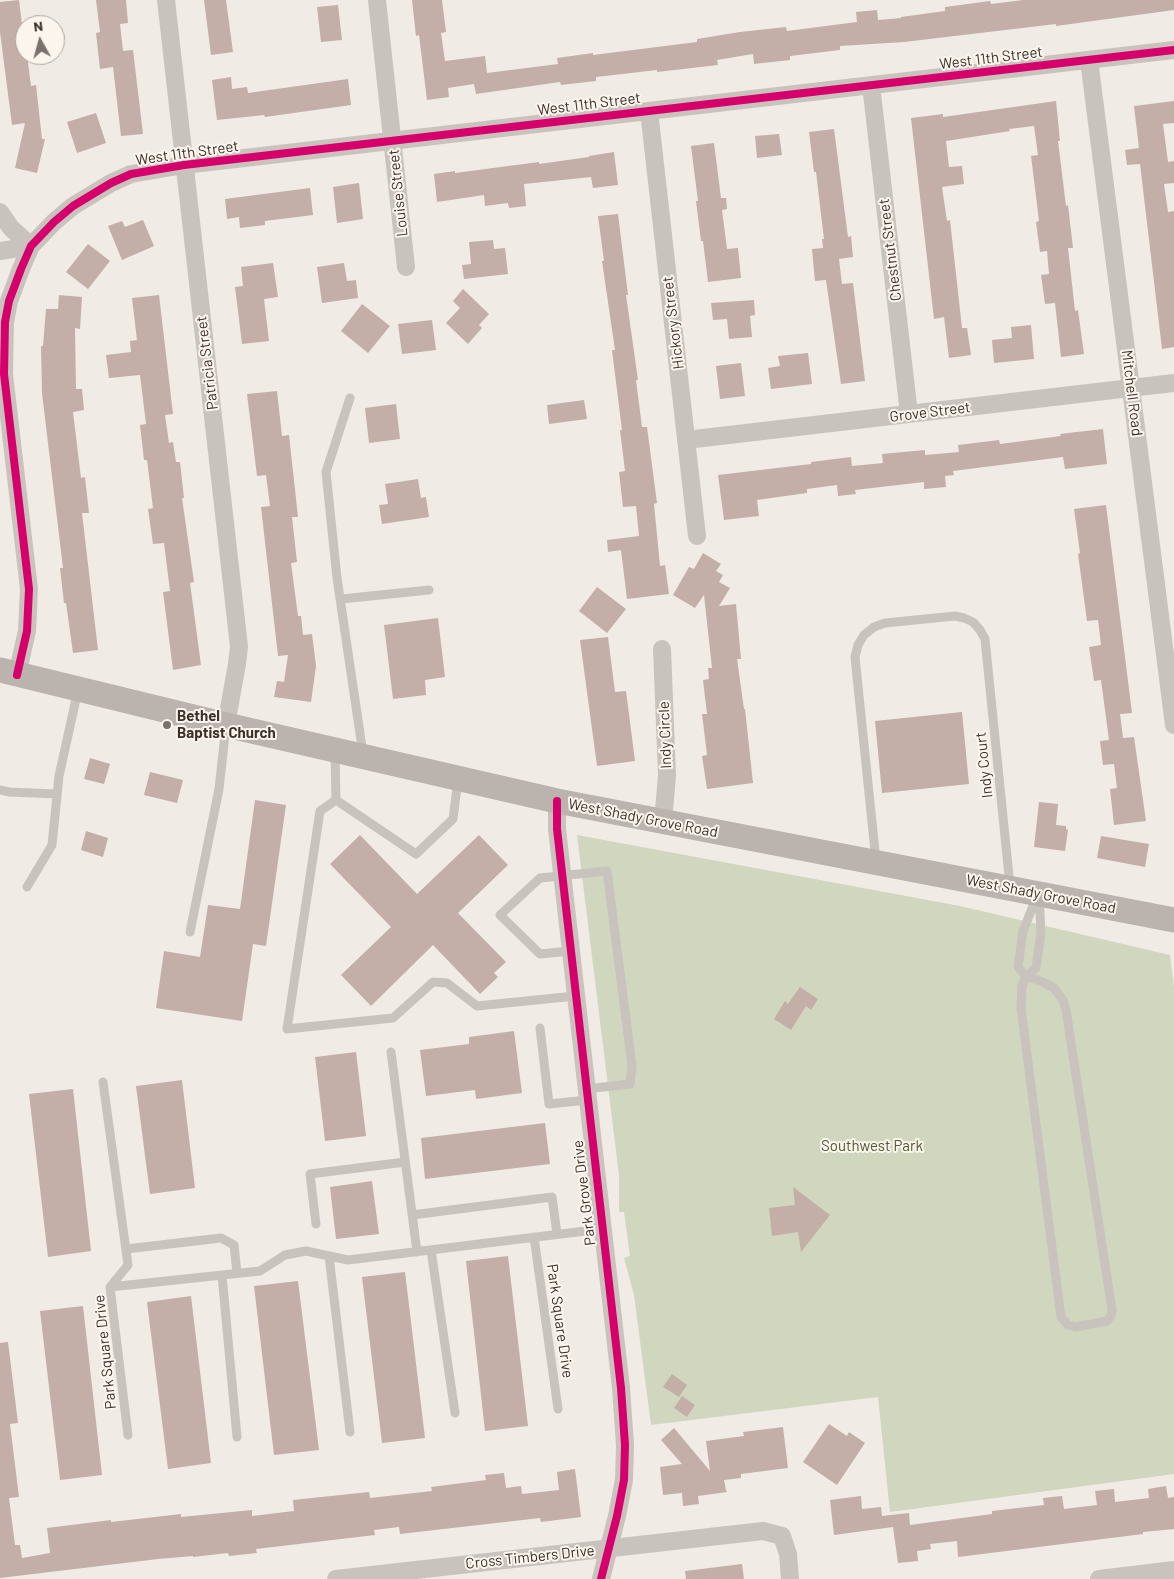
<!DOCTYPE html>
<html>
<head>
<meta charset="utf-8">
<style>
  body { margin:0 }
  #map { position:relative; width:1174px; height:1579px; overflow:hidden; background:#f0ebe5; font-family:Barlow,sans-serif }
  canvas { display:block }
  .north { position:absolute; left:15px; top:15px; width:50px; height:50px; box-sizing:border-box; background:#fbf5ee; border:1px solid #aea6a0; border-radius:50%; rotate:353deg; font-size:14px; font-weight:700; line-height:20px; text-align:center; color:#3b302b }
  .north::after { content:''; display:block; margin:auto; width:18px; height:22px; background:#7a716c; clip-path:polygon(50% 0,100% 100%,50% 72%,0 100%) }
</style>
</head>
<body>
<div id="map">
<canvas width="1174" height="1579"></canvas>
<div class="north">N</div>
</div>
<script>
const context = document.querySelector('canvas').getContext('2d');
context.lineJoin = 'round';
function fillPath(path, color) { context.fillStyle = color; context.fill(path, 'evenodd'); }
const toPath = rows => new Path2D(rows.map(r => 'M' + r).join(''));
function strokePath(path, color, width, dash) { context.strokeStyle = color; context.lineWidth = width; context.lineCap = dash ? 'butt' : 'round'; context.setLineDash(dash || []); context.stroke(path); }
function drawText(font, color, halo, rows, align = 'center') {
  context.font = font + ' Barlow,sans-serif'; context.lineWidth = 4; context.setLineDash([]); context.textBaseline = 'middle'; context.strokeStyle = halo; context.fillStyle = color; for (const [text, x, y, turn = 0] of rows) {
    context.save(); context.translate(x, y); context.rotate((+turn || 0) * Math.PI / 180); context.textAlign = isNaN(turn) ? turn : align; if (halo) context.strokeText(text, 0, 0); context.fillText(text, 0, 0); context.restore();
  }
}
fillPath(toPath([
  [577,835,960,906,1170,955,1174,987,1174,1474,890,1512,878,1397,651,1425,634,1295,624,1258,630,1256,624,1212,619,1212,619,1175]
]), '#d1d6bf');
fillPath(toPath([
  [19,0,24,41,25,41,25,55,27,55,31,86,36,85,42,139,45,139,37,173,15,168,25,123,12,125,0,32,0,2],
  [96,0,126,0,128,23,120,24,123,51,133,50,143,134,121,136,113,67,100,69,96,33,100,32],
  [204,0,226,0,233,52,211,55],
  [412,0,442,0,446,32,441,33,445,61,485,56,487,73,558,64,557,58,593,53,593,55,697,42,697,39,740,32,786,27,787,31,857,22,856,12,877,10,878,20,901,18,901,17,945,11,945,7,990,1,991,4,1023,0,1174,0,1174,10,1056,26,1056,24,904,42,840,46,840,50,790,56,790,60,754,64,753,54,717,60,718,65,657,72,657,70,596,77,596,81,561,85,560,82,476,94,474,84,448,88,449,97,427,100,419,35,416,36],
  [338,5,342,40,321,42,317,7],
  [231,77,232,89,247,87,248,93,348,79,351,105,265,117,264,115,217,120,212,80],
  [1056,101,1060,141,1058,141,1066,206,1068,205,1073,248,1068,248,1075,311,1078,310,1084,354,1061,357,1055,303,1045,304,1041,275,1049,274,1047,251,1040,252,1036,222,1039,221,1031,156,1038,155,1034,126,1009,129,1010,131,946,141,949,167,962,166,964,184,942,187,947,221,950,220,962,328,967,328,971,355,949,358,944,317,934,319,911,118,943,114,943,117],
  [1174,101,1174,123,1163,124,1168,162,1174,161,1174,183,1164,184,1168,212,1174,211,1174,347,1162,349,1140,164,1127,165,1125,150,1139,148,1134,106],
  [96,113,106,143,77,153,67,122],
  [834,129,848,237,851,236,853,257,839,259,842,284,853,283,865,381,841,384,826,280,815,281,812,249,823,248,822,239,824,239,816,172,814,172,809,132],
  [779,134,782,155,757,158,755,136],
  [714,143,721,198,726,198,727,209,722,210,727,249,738,248,741,278,708,282,703,241,701,241,696,201,698,201,691,146],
  [614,152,618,185,593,188,591,177,524,184,526,206,509,208,508,203,485,206,484,195,437,202,434,174,455,171,455,173,539,162,539,164,589,157,589,156],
  [359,183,363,219,337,223,333,187],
  [310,188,313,215,265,221,265,225,240,228,239,217,227,219,225,199],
  [618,214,628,295,626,295,638,380,636,380,642,427,647,427,657,503,654,504,660,566,665,565,669,594,627,599,621,550,608,552,607,540,639,536,636,506,623,507,619,472,625,471,620,430,622,430,612,350,615,350,602,261,604,261,598,216],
  [143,220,154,246,122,260,108,226,122,221,125,227],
  [493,240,494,249,505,248,508,274,464,279,462,265,471,264,469,242],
  [88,244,110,261,88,289,66,272],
  [273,263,278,297,264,299,269,341,242,344,235,287,243,286,241,267],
  [344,263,347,281,356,280,358,298,322,303,317,267],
  [463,289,489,314,479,325,482,328,468,344,446,323,460,308,453,301],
  [59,295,82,297,80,329,75,328,76,389,82,389,84,410,73,412,81,478,85,477,89,513,82,513,98,650,73,653,66,603,64,603,60,568,63,568,42,393,41,346,43,346,46,309,58,309],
  [159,295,173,414,165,415,169,443,173,442,176,462,180,462,184,498,182,498,194,582,190,583,201,665,173,670,163,592,170,591,164,543,153,544,148,509,153,508,147,460,144,460,140,425,146,424,140,375,109,378,106,355,131,352,130,341,137,340,132,298],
  [754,300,755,315,750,316,752,337,729,339,727,319,713,320,711,303],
  [362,304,390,326,368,353,341,331],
  [432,320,436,350,402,354,398,324],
  [1031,325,1034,359,994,363,992,340,1012,338,1011,327],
  [808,353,812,384,771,389,768,368,780,366,778,356],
  [741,363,745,396,720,399,716,366],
  [277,391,282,436,289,435,298,517,292,517,297,562,291,563,298,616,301,616,303,635,312,634,316,666,311,702,274,697,277,681,284,682,288,655,278,656,261,507,270,506,266,475,257,476,247,394],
  [584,400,587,419,549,424,547,405],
  [396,404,400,439,369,443,365,408],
  [1103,429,1107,464,1065,469,1063,457,953,471,954,475,945,476,946,487,924,489,924,482,855,490,856,494,838,496,837,485,807,489,807,493,757,500,759,516,724,520,718,475,811,464,811,462,851,457,852,466,883,463,882,454,925,450,925,455,959,452,958,445,999,440,1000,444,1061,436,1060,434],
  [418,479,421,498,426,497,429,517,382,524,379,505,388,504,385,484],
  [1106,505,1132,713,1120,714,1123,738,1134,737,1146,821,1114,825,1110,789,1117,788,1114,764,1103,765,1100,741,1109,740,1101,680,1094,681,1089,647,1101,645,1098,620,1087,621,1078,554,1080,553,1074,509],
  [703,553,721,564,716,571,723,575,719,582,730,588,719,606,736,604,741,659,737,659,744,709,745,709,753,783,707,789,702,756,707,755,702,714,707,714,703,680,709,679,708,668,712,668,704,595,695,608,673,595,689,567,694,569],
  [597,587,626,609,607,633,579,611],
  [438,618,445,677,425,680,426,695,393,699,384,625],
  [608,637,615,692,626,691,635,761,597,766,580,640],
  [962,712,969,784,882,793,875,721],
  [90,758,110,764,104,784,84,779],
  [150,772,183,780,177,803,144,795],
  [255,800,286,805,266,946,253,944,242,1021,156,1008,164,951,200,957,208,905,240,909],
  [1039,802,1058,804,1056,825,1066,826,1066,829,1068,830,1065,851,1034,847],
  [86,831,108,838,103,857,81,850],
  [360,835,417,894,479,835,508,865,458,913,506,962,494,973,498,977,480,994,433,945,371,1006,341,975,391,927,330,864],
  [1101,836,1149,844,1145,867,1097,858],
  [800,987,818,999,811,1010,806,1006,791,1030,774,1019,785,1001,788,1004],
  [514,1031,522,1093,476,1099,475,1090,426,1096,420,1050,469,1044,469,1037],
  [356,1052,366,1136,325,1141,315,1057],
  [182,1080,195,1188,150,1194,136,1086],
  [73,1089,91,1251,48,1257,29,1094],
  [545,1123,550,1164,425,1179,421,1138],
  [372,1181,379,1234,336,1239,330,1187],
  [793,1187,830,1215,801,1252,798,1232,772,1236,769,1208,795,1205],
  [508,1256,528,1426,485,1431,466,1261],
  [405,1272,425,1438,382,1443,362,1277],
  [298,1281,319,1450,274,1455,254,1286],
  [191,1296,211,1463,168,1469,147,1302],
  [83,1306,102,1475,60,1480,40,1311],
  [8,1342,18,1423,10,1424,19,1497,9,1498,15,1545,20,1545,22,1558,50,1553,47,1528,111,1520,111,1522,181,1514,181,1517,252,1510,252,1516,294,1511,293,1500,369,1492,370,1498,432,1491,431,1487,486,1480,485,1475,504,1473,506,1488,521,1486,522,1494,559,1490,557,1472,575,1469,581,1517,541,1522,540,1518,400,1534,399,1527,374,1530,375,1535,256,1549,257,1553,229,1556,228,1553,193,1557,193,1556,158,1559,0,1578,0,1343],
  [672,1374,687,1385,679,1397,663,1387],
  [682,1396,695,1405,687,1417,674,1408],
  [829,1424,847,1436,849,1432,865,1443,837,1485,803,1462],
  [783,1427,788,1468,741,1474,741,1478,724,1480,726,1490,727,1492,698,1496,699,1504,683,1506,682,1493,663,1495,660,1467,682,1464,661,1440,674,1428,710,1471,706,1441,744,1436,743,1432],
  [1166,1486,1168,1498,1174,1497,1174,1529,1143,1532,1143,1534,958,1557,957,1541,930,1544,931,1549,917,1551,918,1561,898,1563,893,1527,834,1535,830,1500,861,1496,862,1509,881,1507,882,1516,909,1513,910,1525,992,1514,992,1511,1044,1505,1043,1498,1062,1496,1064,1509,1097,1505,1095,1491,1114,1489,1115,1502,1149,1498,1148,1489],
  [742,1564,744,1579,686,1579,685,1571]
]), '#c3afa7');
strokePath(toPath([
  [350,398,326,472,337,578,363,754],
  [341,599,429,590],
  [335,753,336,800],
  [0,790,9,792,57,794],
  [336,800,320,811,287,1029,393,1018,433,982,447,983,477,1006,575,996],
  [336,800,416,854,453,819,458,780],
  [876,861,855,657,858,645,864,635,874,627,885,623,955,616,964,618,973,622,980,630,985,639,1010,886],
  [27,887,52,845,59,776,78,690],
  [1037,896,1023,931,1018,967,1026,976,1043,982,1054,988,1063,1000,1066,1010,1112,1310,1111,1316,1107,1321,1076,1327,1068,1325,1061,1317,1021,1008,1022,986,1026,976,1036,968,1041,933,1039,895],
  [190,932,219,789,226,726],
  [570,951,540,954,500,915,540,878,607,871,632,1066,630,1084,586,1089],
  [540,1028,549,1104,587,1100],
  [391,1052,417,1252],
  [103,1082,128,1265,110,1287],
  [412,1215,552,1197,557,1234],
  [316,1224,310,1174,405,1162],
  [534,1237,558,1409],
  [126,1249,221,1238,234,1245,237,1273],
  [431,1250,455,1413],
  [329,1256,350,1432],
  [222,1275,237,1437],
  [110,1287,260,1271,285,1255,306,1251,348,1260,602,1229],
  [110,1287,128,1435]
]), '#c9c3be', 9);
strokePath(toPath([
  [166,0,237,629,239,647,237,664,226,725],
  [377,0,406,267],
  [1089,60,1174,725],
  [871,85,909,414],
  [649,111,697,536],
  [0,212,11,228,31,246],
  [0,251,31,246],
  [686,440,1174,383],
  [662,649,667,775,663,822],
  [17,675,27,631,29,589,4,374,5,322,9,301,21,269,31,246,54,222,73,206,111,183,131,174,184,165,1174,50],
  [557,801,557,829,621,1388,625,1445,624,1480,617,1516,601,1579],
  [336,1579,763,1531,782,1536,788,1554,790,1579],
  [1099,1579,1174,1570]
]), '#c9c3be', 18);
strokePath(toPath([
  [0,670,226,725,557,801,1174,920]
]), '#bab3ae', 25);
strokePath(toPath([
  [17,675,27,631,29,589,4,374,5,322,9,301,21,269,31,246,54,222,73,206,111,183,131,174,184,165,1174,50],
  [557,801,557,829,621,1388,625,1445,624,1480,617,1516,601,1579]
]), '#d6006c', 8);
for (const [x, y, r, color] of [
  [167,725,5,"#7a716c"]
]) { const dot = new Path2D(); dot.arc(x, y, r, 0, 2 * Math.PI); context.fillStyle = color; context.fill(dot); strokePath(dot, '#fbf5ee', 2); }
drawText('15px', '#3b302b', '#fbf5ee', [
  ["West 11th Street",991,58,-7],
  ["West 11th Street",589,104,-7],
  ["West 11th Street",187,153,-8],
  ["Louise Street",398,193,-96],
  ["Chestnut Street",890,250,-97],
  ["Hickory Street",673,323,-97],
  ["Patricia Street",207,363,-97],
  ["Mitchell Road",1132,393,83],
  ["Grove Street",930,412,-7],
  ["Indy Circle",665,735,-92],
  ["Indy Court",984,765,-96],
  ["West Shady Grove Road",643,818,11],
  ["West Shady Grove Road",1041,894,11],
  ["Park Grove Drive",584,1193,-97],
  ["Park Square Drive",560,1321,82],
  ["Park Square Drive",105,1352,-96],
  ["Cross Timbers Drive",530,1557,-6]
]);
drawText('bold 15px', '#3b302b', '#fbf5ee', [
  ["Bethel",177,716],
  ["Baptist Church",177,733]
], 'left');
drawText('15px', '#4a5a2e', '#fbf5ee', [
  ["Southwest Park",872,1146]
]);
</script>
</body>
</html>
